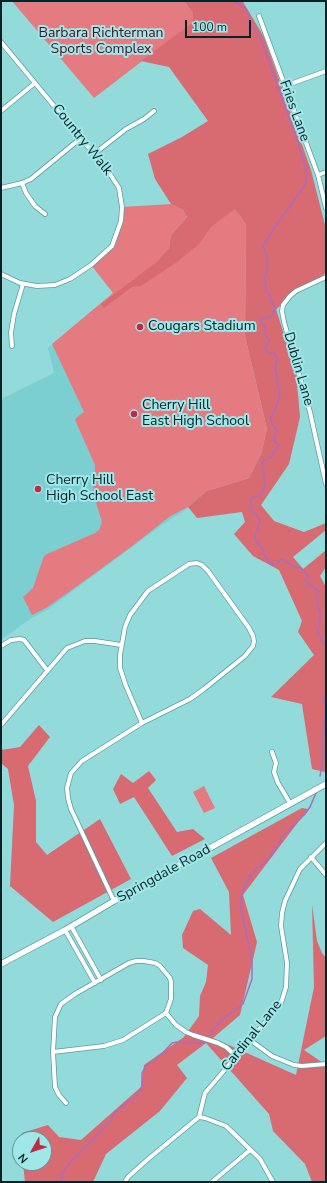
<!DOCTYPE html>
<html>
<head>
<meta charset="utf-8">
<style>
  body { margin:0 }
  #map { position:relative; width:327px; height:1183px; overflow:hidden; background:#93dadb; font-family:"Nunito Sans",sans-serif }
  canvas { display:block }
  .frame { position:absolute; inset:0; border:2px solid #062425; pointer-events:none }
  .north { position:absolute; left:12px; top:1131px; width:40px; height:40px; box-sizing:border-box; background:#a0e7e9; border:1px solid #62999b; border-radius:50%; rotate:231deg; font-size:11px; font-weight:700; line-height:16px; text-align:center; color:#062425 }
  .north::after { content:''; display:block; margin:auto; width:14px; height:18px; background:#bd2c43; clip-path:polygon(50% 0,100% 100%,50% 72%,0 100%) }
  .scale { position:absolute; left:185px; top:20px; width:66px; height:18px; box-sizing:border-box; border:2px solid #062425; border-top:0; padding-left:5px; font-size:12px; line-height:14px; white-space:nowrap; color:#062425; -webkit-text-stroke:3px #a0e7e9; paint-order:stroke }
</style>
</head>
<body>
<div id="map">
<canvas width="327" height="1183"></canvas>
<div class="frame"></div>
<div class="north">N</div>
<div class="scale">100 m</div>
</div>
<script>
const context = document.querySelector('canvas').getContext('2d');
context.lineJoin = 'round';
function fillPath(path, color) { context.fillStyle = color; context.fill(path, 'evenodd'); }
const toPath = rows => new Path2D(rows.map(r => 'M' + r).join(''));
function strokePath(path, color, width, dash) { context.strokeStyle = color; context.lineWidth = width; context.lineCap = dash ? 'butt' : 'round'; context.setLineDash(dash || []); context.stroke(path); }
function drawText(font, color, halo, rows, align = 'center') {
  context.font = font + ' "Nunito Sans",sans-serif'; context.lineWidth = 4; context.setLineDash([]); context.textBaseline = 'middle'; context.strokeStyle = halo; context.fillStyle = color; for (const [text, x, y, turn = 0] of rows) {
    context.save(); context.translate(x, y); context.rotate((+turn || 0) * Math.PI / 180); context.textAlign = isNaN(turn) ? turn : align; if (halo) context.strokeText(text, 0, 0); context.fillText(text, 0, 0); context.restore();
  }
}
fillPath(toPath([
  [238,204,250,222,209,494,159,527,47,610,30,619,1,640,1,399,54,373,48,348,115,292]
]), '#7ccfd1');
fillPath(toPath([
  [12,1,184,1,193,13,193,22,94,98],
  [171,204,183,210,187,217,171,235,169,248,160,260,235,209,246,224,245,336,267,429,261,454,249,478,207,491,188,507,169,517,131,547,69,592,46,608,32,615,23,597,33,588,44,556,47,554,95,533,99,530,102,522,93,493,95,473,95,465,75,420,77,417,84,412,52,344,113,293,91,265,112,246,116,238,122,207],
  [204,786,215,808,204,813,193,792]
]), '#e47b81');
fillPath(toPath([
  [184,1,246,1,243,2,264,37,311,170,326,229,326,273,276,309,296,373,300,417,289,464,261,505,274,521,304,532,326,523,326,530,293,557,303,569,325,551,326,553,326,567,320,576,326,587,325,772,312,769,302,704,271,697,314,655,298,632,302,621,279,570,253,556,234,534,245,522,242,512,197,518,188,507,207,491,249,478,261,454,267,429,245,336,246,224,235,209,212,226,198,245,177,262,141,286,132,287,104,308,101,304,158,261,169,248,171,235,187,217,183,210,171,204,155,179,148,154,182,137,208,121,169,67,141,61,193,22,193,13],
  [39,725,50,737,28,766,36,801,36,842,47,855,100,819,131,879,53,922,10,886,14,805,8,769,1,763,1,750,20,747],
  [149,771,156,780,148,788,177,832,193,829,205,839,172,856,134,797,120,804,113,789,121,774,133,783],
  [302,808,308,809,243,895,257,942,240,1015,213,1038,296,1075,314,987,312,904,317,941,322,953,326,958,326,1036,304,1050,326,1065,326,1182,312,1182,305,1164,273,1131,269,1114,206,1043,177,1065,187,1078,160,1111,106,1154,93,1182,25,1182,23,1163,44,1163,44,1139,22,1139,22,1133,48,1125,59,1137,81,1140,141,1087,144,1065,184,1037,199,1016,200,996,206,982,208,965,183,948,182,935,193,911,200,909,231,935,229,892,211,858]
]), '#d86a71');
strokePath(toPath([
  [233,1,246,9,249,14,248,22,257,32,261,40,297,140,307,173,306,182,302,190,276,225,263,246,267,256,268,267,265,278,266,291,271,297,270,300,276,308,270,318,262,318,260,320,265,327,265,334,269,341,265,348,266,352,275,354,277,359,275,368,280,395,276,407,271,417,272,423,277,431,273,439,279,446,274,451,272,457,264,460,262,462,265,486,260,496,253,497,251,499,251,510,258,517,260,522,255,535,256,541,263,549,265,556,269,562,274,565,282,559,295,567,301,568,306,573,308,577,306,581,307,583,318,590,317,605,320,612,320,619,318,632,323,643,326,645],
  [326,678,326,685],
  [326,694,323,701,326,706],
  [320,776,323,758,322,739,326,706],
  [209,1034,226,1016,243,1004,252,979,252,960,240,904,244,887,251,875,271,856,283,836,305,814,310,807,316,793],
  [61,1182,62,1174,66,1167,110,1122,114,1113,138,1095,142,1086,142,1073,146,1066,161,1055,172,1043,177,1042,201,1043,204,1042]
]), '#ab6cc0', 1.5);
const street = toPath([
  [259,16,318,175,326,208],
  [1,42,108,171,119,188,122,207,121,221,112,246,91,265,70,279,55,285,37,286,20,283,1,274],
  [285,86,326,71],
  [1,111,35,83],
  [94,154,126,129,144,119,154,111],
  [318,175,326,172],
  [22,183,26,193,35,206,45,214],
  [1,188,22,183,31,179,81,138],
  [326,277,296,291,290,296,283,305,282,311,284,322,310,412,326,484],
  [12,346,11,333,14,314,23,284],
  [1,646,11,640,20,639,24,640,47,670],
  [1,725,67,648,85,641,95,641,121,645],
  [272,752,276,763,274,772,278,783,290,803],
  [311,857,326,875],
  [114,901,71,809,68,798,67,788,71,773,82,761,142,723,190,699,204,689,245,656,253,646,254,641,253,636,249,628,208,571,202,565,197,563,189,564,148,591,130,615,125,627,120,655,120,668,126,686,142,723],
  [71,926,101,980],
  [65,930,95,983],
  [166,1013,176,1025,186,1032,193,1035,218,1043,226,1047,236,1056],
  [250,1040,272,1056,294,1065,302,1066,326,1064],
  [53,1052,104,1046,123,1040,166,1013,171,999,171,982,170,978,160,966,155,963,144,961,136,961,129,963,75,994,61,1004,55,1017,53,1052,55,1087,59,1095,66,1103],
  [199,1117,205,1093,279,1006,282,1000,286,987,287,963,281,926,282,913,285,901,300,869,326,843],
  [125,1182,128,1177,147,1160,199,1117,205,1118,226,1126,260,1159,273,1182],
  [212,1182,250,1150]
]);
const secondary = toPath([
  [1,964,65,930,114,901,326,784]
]);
strokePath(street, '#589ea0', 5.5);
strokePath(secondary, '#589ea0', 7);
strokePath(street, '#fff', 4);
strokePath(secondary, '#fff', 5.5);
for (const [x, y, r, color] of [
  [140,327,4,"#bd2c43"],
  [134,414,4,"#bd2c43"],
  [38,489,4,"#bd2c43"]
]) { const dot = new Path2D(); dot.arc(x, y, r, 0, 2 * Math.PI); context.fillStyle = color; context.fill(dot); strokePath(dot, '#a0e7e9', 1.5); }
drawText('14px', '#530c18', '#a0e7e9', [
  ["Barbara Richterman",101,34],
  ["Sports Complex",101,50]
]);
drawText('14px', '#062425', '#a0e7e9', [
  ["Fries Lane",294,111,70],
  ["Country Walk",82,140,51],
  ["Dublin Lane",298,369,74],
  ["Springdale Road",164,874,-29],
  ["Cardinal Lane",252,1036,-51]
]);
drawText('14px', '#062425', '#a0e7e9', [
  ["Cougars Stadium",148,327],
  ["Cherry Hill",142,406],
  ["East High School",142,422],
  ["Cherry Hill",46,481],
  ["High School East",46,497]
], 'left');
</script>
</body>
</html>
